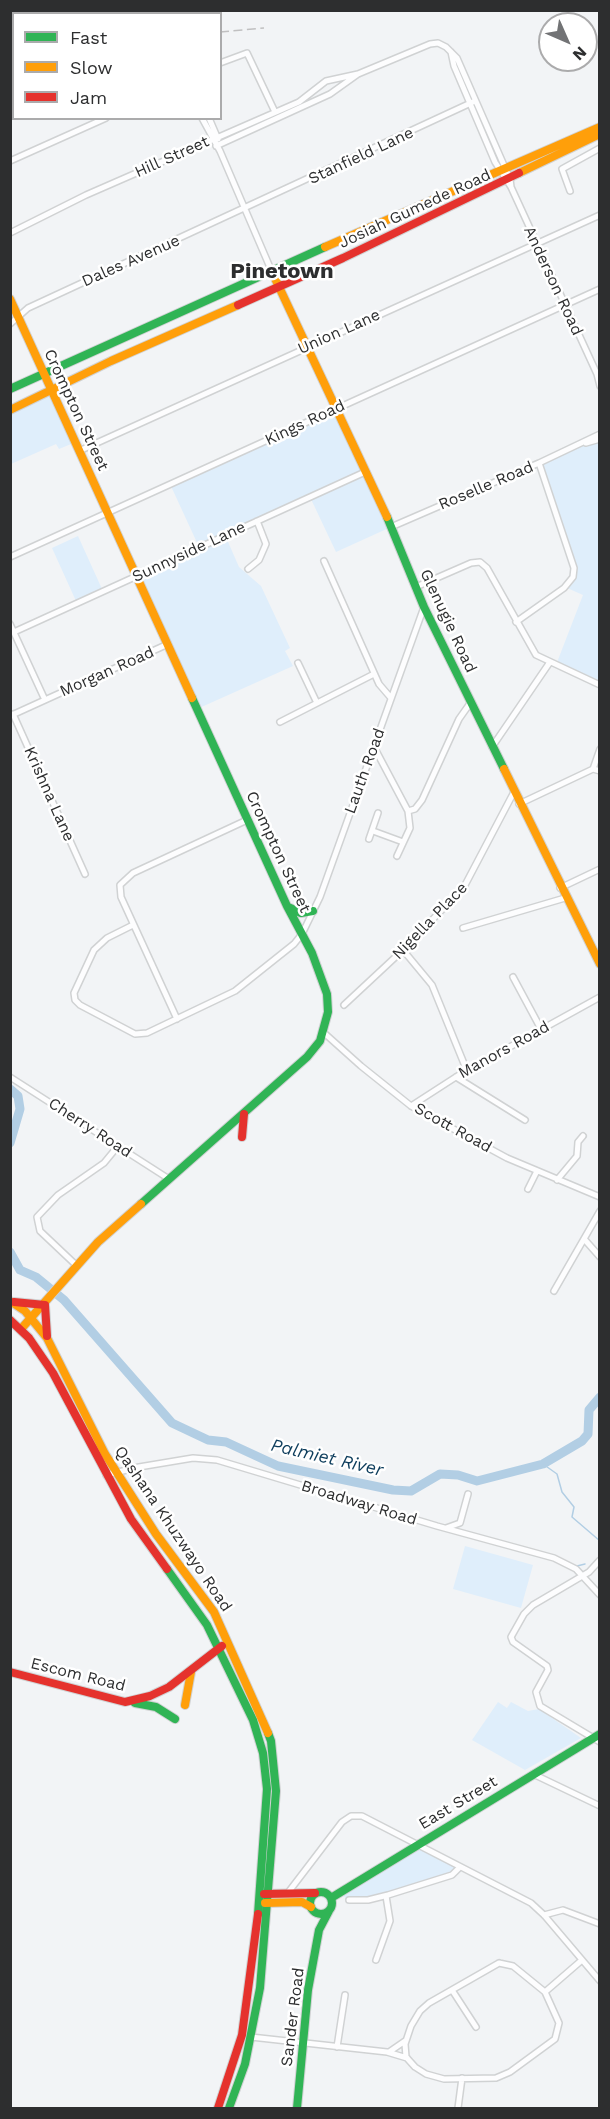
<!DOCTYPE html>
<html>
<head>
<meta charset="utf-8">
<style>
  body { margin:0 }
  #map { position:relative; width:610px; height:2119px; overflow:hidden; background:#f2f4f6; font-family:"Work Sans",sans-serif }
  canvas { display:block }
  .frame { position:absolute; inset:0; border:12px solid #2d2e2f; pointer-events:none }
  .legend { position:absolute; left:12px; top:12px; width:210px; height:108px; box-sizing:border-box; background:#fff; border:2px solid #ababac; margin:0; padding:8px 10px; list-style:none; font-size:18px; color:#2d2e2f }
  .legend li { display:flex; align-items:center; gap:12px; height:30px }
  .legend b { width:30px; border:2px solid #ababac }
  .north { position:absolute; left:538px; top:12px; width:60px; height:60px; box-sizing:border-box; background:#fff; border:2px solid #ababac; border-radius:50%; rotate:135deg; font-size:16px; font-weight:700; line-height:24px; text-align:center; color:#2d2e2f }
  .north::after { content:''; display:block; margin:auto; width:21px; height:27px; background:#727375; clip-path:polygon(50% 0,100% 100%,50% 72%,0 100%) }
</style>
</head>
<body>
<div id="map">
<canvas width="610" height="2119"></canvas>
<div class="frame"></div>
<ul class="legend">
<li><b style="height:8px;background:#30b455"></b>Fast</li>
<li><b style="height:8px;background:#ff9f0a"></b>Slow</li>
<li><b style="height:8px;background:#e5322d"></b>Jam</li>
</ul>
<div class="north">N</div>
</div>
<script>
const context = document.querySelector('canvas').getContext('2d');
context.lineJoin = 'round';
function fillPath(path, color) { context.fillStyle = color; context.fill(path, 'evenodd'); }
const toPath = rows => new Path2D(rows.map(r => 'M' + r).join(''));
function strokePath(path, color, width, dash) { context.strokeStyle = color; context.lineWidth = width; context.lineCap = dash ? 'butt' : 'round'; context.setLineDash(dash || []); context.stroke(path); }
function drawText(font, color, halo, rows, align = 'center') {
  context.font = font + ' "Work Sans",sans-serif'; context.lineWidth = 5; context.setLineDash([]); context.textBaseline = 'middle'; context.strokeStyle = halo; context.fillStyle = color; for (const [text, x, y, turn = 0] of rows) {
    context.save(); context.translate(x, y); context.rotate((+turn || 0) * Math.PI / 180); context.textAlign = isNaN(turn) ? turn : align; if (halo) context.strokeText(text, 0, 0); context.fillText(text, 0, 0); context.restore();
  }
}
fillPath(toPath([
  [53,391,76,442,59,449,56,444,11,464,10,411],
  [336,408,391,527,336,552,310,497,225,535,239,567,261,586,290,648,285,651,293,666,197,709,137,576,199,547,170,484],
  [599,435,599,686,556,665,583,595,565,587,574,568,539,463],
  [78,536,102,589,76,601,52,548],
  [465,1546,533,1565,521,1608,453,1589],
  [498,1702,507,1708,511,1702,528,1711,539,1709,581,1738,525,1770,472,1740],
  [415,1844,459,1867,457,1871,386,1896,349,1900,339,1893]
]), '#dfeefb');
strokePath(toPath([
  [543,1464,557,1474,562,1492,574,1507,572,1517,600,1541],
  [577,1566,585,1564]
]), '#b2cee4', 1.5);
strokePath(toPath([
  [10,1089,18,1096,20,1109,10,1143],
  [10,1252,20,1270,36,1277,64,1300,172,1423,208,1440,226,1442,278,1466,393,1490,411,1491,440,1474,458,1475,477,1481,543,1464,582,1441,588,1434,589,1410,600,1397]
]), '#b2cee4', 9);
const street = toPath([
  [451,52,454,66,495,162,511,187,597,374,600,386],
  [220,63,247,53,275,112],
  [10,67,14,67],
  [10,104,14,103],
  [202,118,220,151,272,272],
  [209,118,218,139],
  [216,146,330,94,358,74,430,44,438,43,446,47,457,58,510,179,511,187],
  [10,161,106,118],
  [570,191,562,169,600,148],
  [10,233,86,195,299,102,326,81,358,74],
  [10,324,28,308,475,101],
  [586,443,600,439],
  [79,451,600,215],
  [391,527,539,463,600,434],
  [10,557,600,289],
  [324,561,379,684,391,698],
  [248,569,259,560,266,544,257,521],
  [416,587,471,563,480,562,487,568,536,655,600,685],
  [516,622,564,588,573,577,574,568,539,463],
  [10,624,45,700],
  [14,632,365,472],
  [298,663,317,703],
  [13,714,85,874],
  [12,715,168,644],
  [280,722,374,674],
  [374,747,408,811,415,809,422,800,459,719,471,702],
  [492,747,550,662],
  [593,769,600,749],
  [519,804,593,769,600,771],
  [373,831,403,842],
  [369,839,378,813],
  [397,856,410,828,408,811],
  [560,888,600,869],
  [133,925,107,938,94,950,74,993,75,1000,80,1005,135,1034,147,1033,235,991,294,944,302,934,320,897,424,607],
  [463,928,565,898],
  [403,950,432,985,467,1071],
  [513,977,541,1029],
  [344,1005,403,950,464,887,514,792],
  [177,1019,121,897,120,885,133,873,247,820],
  [323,1032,361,1066,411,1106,507,1158,600,1197],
  [10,1077,169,1179],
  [456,1077,525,1120],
  [411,1106,459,1075,600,997],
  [557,1180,577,1156,578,1142,583,1136],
  [528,1189,537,1171],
  [585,1240,600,1257],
  [76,1265,40,1231,37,1217,58,1195,104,1163,118,1146],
  [554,1291,600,1211],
  [106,1475,139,1467,193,1458,217,1460,437,1526,554,1558,576,1569,600,1595],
  [446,1528,460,1523,468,1494],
  [600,1560,589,1572,533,1605,524,1614,511,1637,513,1642,547,1666,548,1670,536,1692,540,1706,600,1742],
  [533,1774,600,1806],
  [287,1894,342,1822,351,1816,362,1816,531,1903,544,1915,600,1981],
  [349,1900,368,1900,388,1895,452,1875,459,1868],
  [544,1915,563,1910,600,1924],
  [376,1960,390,1921,386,1896],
  [499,1963,513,1966,545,1992,559,2023,555,2039,510,2072,496,2078,444,2079,426,2074,415,2067,406,2057,405,2044,411,2026,420,2011,429,2003,499,1963],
  [452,1990,476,2027],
  [545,1992,582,1960],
  [251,2037,387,2052,407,2058],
  [337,2047,345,1995],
  [389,2052,405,2041],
  [458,2108,462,2078]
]);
const fast = toPath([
  [10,389,325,247],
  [387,517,424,607,504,769],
  [288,907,301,913,313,911],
  [141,1204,307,1057,320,1041,328,1012,327,994,312,953,287,906,192,698],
  [167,1569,207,1625,253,1720,263,1753,267,1789,258,1914],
  [135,1703,156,1707,175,1719],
  '310 1903a11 11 0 1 1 22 0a11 11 0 1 1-22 0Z',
  [331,1898,600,1734],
  [229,2108,245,2064,260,1988,276,1791,271,1741,268,1733],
  [297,2108,308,1990,319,1930,329,1911]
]);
const slow = toPath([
  [519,173,600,134],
  [325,247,600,127],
  [272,272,387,517],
  [10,299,192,698],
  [10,410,111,361,238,305],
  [504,769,600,964],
  [10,1301,25,1311,47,1338,105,1454,156,1534,214,1612,268,1733],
  [21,1329,98,1242,141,1204],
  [185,1705,191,1672],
  [265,1903,302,1902,311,1907]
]);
const jam = toPath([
  [238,305,343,258,519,173],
  [242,1137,244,1114],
  [14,1302,45,1305],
  [45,1305,47,1336],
  [10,1320,29,1338,53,1373,131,1519,167,1569],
  [10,1672,125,1702,150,1696,169,1687,222,1646],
  [264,1894,315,1893],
  [218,2108,242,2035,258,1914]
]);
strokePath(street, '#d0d2d3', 8);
strokePath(fast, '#d0d2d3', 10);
strokePath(slow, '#d0d2d3', 10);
strokePath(jam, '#d0d2d3', 10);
strokePath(street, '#fdfdfe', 5);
strokePath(fast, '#30b455', 8);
strokePath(slow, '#ff9f0a', 8);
strokePath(jam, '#e5322d', 8);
strokePath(toPath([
  [220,32,264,28],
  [10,52,14,52]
]), '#c0c0c1', 1.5, [9, 4.5]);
drawText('16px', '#2d2e2f', '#fff', [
  ["Stanfield Lane",361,156,-25],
  ["Hill Street",172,157,-24],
  ["Josiah Gumede Road",415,209,-25],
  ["Dales Avenue",131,261,-24],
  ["Anderson Road",553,281,65],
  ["Union Lane",339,332,-24],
  ["Crompton Street",76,410,65],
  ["Kings Road",305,423,-25],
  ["Roselle Road",486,486,-23],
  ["Sunnyside Lane",189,552,-25],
  ["Glenugie Road",448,621,65],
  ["Morgan Road",107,672,-24],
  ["Lauth Road",365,771,-70],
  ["Krishna Lane",49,794,66],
  ["Crompton Street",278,852,65],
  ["Nigella Place",430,921,-46],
  ["Manors Road",504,1050,-29],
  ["Cherry Road",90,1128,33],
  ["Scott Road",453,1128,29],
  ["Broadway Road",359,1503,17],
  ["Qashana Khuzwayo Road",173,1529,56],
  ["Escom Road",78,1675,14],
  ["East Street",458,1803,-31],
  ["Sander Road",293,2017,-83]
]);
drawText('italic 18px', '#0d3d5c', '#fff', [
  ["Palmiet River",327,1458,13]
]);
drawText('bold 22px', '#2d2e2f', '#fff', [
  ["Pinetown",282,272]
]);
</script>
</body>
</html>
